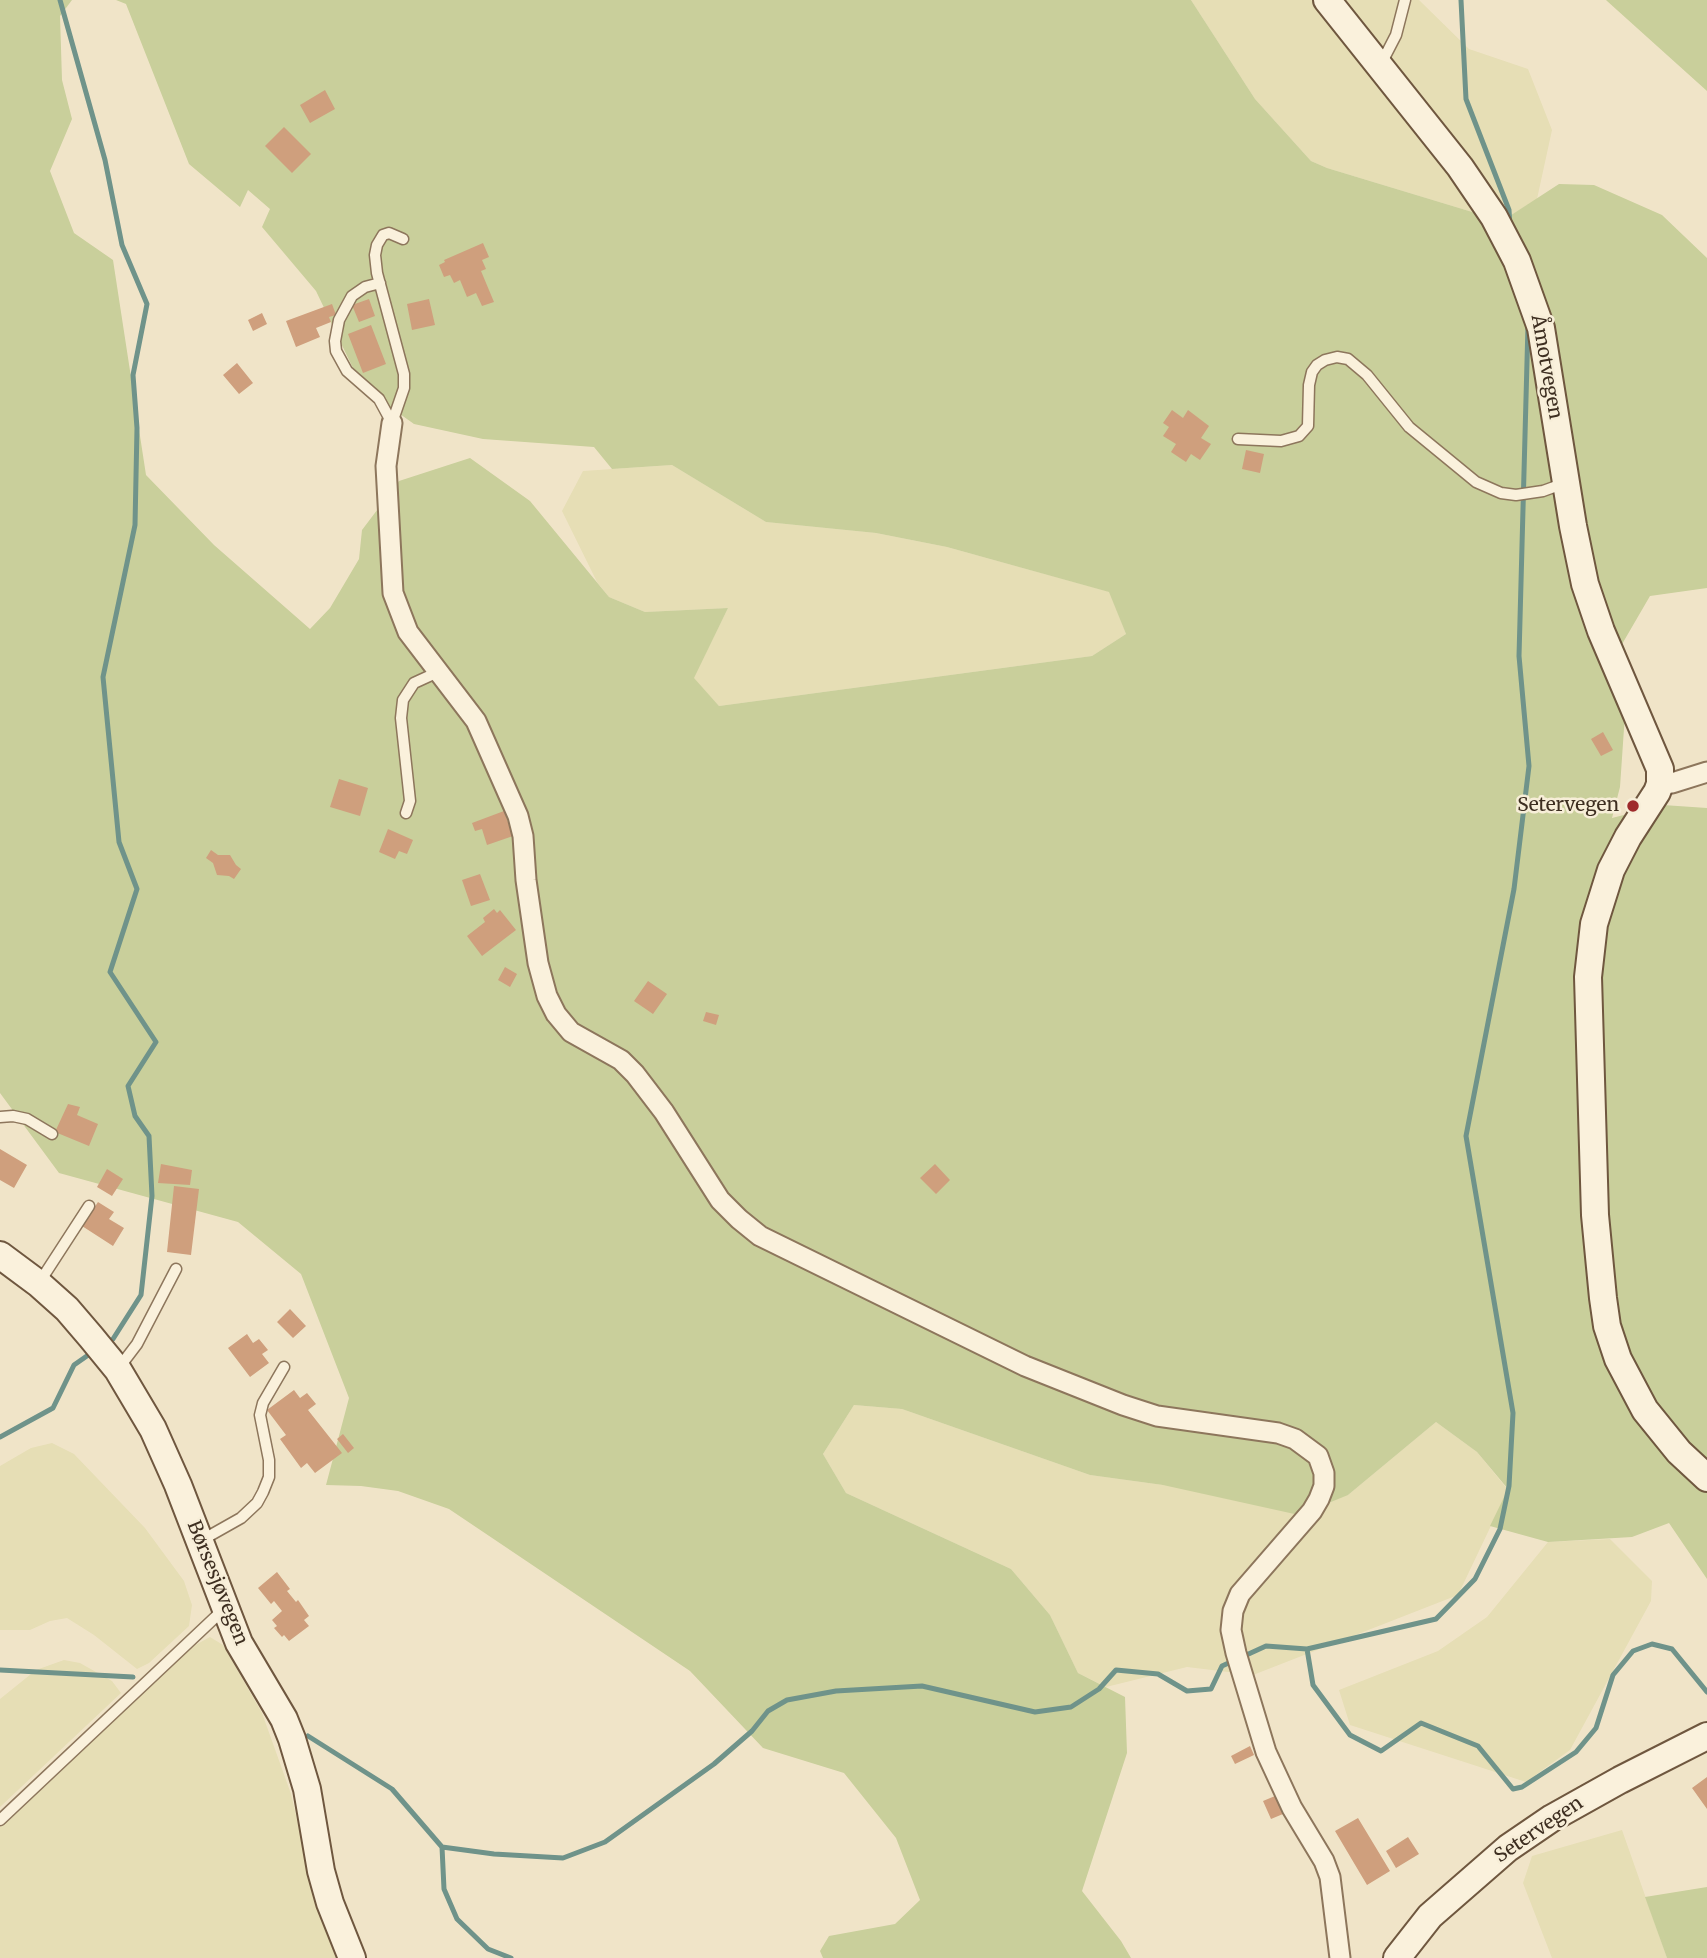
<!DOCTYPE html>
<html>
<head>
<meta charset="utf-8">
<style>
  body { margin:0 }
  canvas { display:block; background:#f0e4c8 }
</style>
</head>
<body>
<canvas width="1707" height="1958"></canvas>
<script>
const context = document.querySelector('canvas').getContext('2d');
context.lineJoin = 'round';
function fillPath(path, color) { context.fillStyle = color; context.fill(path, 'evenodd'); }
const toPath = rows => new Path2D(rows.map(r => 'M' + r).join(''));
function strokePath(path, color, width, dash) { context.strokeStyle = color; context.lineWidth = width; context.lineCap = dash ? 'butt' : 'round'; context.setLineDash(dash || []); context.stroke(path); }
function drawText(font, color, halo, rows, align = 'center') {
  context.font = font + ' Merriweather,serif'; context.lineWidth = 5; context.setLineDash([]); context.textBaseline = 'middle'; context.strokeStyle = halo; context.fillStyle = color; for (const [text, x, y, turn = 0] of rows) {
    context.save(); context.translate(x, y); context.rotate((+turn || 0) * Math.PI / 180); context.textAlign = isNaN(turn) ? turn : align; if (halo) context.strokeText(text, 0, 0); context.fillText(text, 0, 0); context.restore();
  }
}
fillPath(toPath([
  [1191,0,1419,0,1469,49,1528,69,1552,130,1537,199,1502,221,1327,168,1311,161,1255,99],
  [672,465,766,522,876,533,947,547,1110,592,1126,634,1092,656,719,706,693,678,728,608,645,612,609,597,597,582,562,511,583,471],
  [854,1405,902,1409,1090,1475,1163,1485,1348,1495,1436,1422,1477,1452,1508,1490,1458,1595,1253,1675,1187,1667,1106,1687,1078,1673,1050,1615,1011,1569,846,1493,823,1454],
  [52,1443,74,1454,145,1528,184,1581,192,1605,189,1626,149,1663,137,1669,94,1635,67,1618,50,1621,30,1630,0,1630,0,1466,31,1448],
  [1610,1539,1652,1581,1651,1601,1570,1750,1526,1782,1350,1725,1339,1690,1438,1651,1487,1617,1548,1542],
  [210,1637,223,1645,262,1713,291,1794,318,1911,341,1958,0,1958,0,1827,186,1650],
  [64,1660,80,1663,112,1681,121,1693,0,1807,0,1699,36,1670],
  [1622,1830,1667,1958,1552,1958,1523,1883,1532,1856]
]), '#e6deb5');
fillPath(toPath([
  [0,0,72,0,60,16,62,80,72,119,50,171,74,233,113,260,146,475,214,545,310,629,330,608,359,559,362,530,399,481,470,458,530,501,609,597,645,612,728,608,694,678,719,706,1092,656,1126,634,1109,592,947,547,876,533,766,522,672,465,612,469,594,447,483,439,414,424,362,387,316,291,262,227,270,209,248,190,240,207,189,164,126,4,116,0,1191,0,1255,99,1311,161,1327,168,1502,221,1559,184,1594,185,1662,215,1707,258,1707,588,1650,596,1607,670,1625,714,1620,787,1612,818,1663,805,1707,808,1707,1579,1669,1523,1632,1537,1548,1542,1490,1526,1508,1489,1477,1452,1436,1422,1348,1495,1299,1515,1163,1485,1090,1475,902,1409,854,1405,823,1454,846,1493,1011,1569,1050,1615,1078,1673,1125,1697,1127,1753,1082,1891,1121,1941,1131,1958,823,1958,820,1951,829,1936,895,1924,920,1900,896,1838,844,1773,763,1748,690,1671,449,1509,398,1491,361,1486,326,1485,349,1398,301,1274,238,1222,59,1173,0,1093],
  [1606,0,1707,0,1707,91,1607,1],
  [1707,1887,1707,1958,1667,1958,1645,1897]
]), '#c9cf9b');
strokePath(toPath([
  [60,0,105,160,122,245,147,304,133,375,137,428,135,525,103,677,119,842,137,889,110,972,156,1042,128,1086,135,1116,149,1136,152,1196,141,1295,113,1339,106,1344],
  [1461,0,1466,99,1509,210,1510,226],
  [0,1437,53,1408,74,1365,94,1351],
  [1307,1649,1436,1619,1475,1579,1500,1529,1509,1486,1513,1413,1466,1136,1514,889,1529,766,1519,656,1528,325],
  [1242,1657,1266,1646,1307,1649,1313,1685,1350,1735,1381,1751,1421,1723,1478,1746,1513,1789,1522,1787,1576,1752,1596,1728,1613,1675,1633,1651,1652,1644,1672,1649,1707,1692],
  [0,1670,133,1677],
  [308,1736,392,1789,442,1847,494,1854,563,1858,605,1842,714,1764,752,1731,768,1711,787,1700,836,1691,922,1686,1035,1712,1071,1707,1099,1689,1116,1670,1158,1674,1187,1691,1211,1689,1222,1666,1233,1661],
  [442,1847,444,1889,457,1919,488,1949,511,1958]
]), '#6f938a', 5);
fillPath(toPath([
  [325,90,335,109,310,123,300,105],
  [284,127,311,154,292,173,265,146],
  [483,243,489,257,482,260,486,269,481,271,494,302,482,306,476,293,467,297,460,280,454,283,450,275,444,277,439,265,445,262,444,260],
  [369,299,375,316,359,322,352,305],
  [429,299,435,325,412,330,407,304],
  [332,304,336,315,329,317,331,322,316,328,320,337,296,347,286,321],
  [262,313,267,324,253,331,248,320],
  [371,325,386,364,363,373,348,334],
  [237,363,253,383,239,394,223,375],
  [1172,410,1183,418,1188,410,1209,426,1201,438,1211,444,1200,460,1191,454,1186,462,1171,452,1176,444,1163,436,1169,427,1163,423],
  [1246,450,1264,454,1260,473,1242,469],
  [1603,732,1613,750,1601,756,1591,739],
  [339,779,368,788,360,816,330,807],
  [504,811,513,836,487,845,482,829,475,831,472,823],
  [388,829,413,840,407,854,399,851,395,859,379,852],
  [211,850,218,855,230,855,236,865,241,869,234,879,229,876,217,875,213,863,206,858],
  [480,874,490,900,471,906,462,880],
  [494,909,497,913,500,910,516,930,482,956,467,936,485,922,483,918],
  [505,967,517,974,510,987,498,980],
  [648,981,667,994,653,1014,634,1001],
  [706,1012,719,1015,716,1025,703,1021],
  [68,1104,80,1107,77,1115,98,1124,89,1146,55,1132],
  [0,1149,27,1165,14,1188,0,1180],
  [161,1164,192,1170,190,1185,158,1183],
  [935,1164,950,1180,936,1194,920,1178],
  [107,1169,123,1179,112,1196,97,1187],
  [174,1186,199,1189,191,1255,167,1252],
  [98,1202,114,1212,109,1219,124,1228,113,1246,82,1226],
  [290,1309,306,1326,293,1338,277,1322],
  [247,1334,253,1343,259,1339,268,1350,262,1354,269,1363,250,1377,228,1348],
  [294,1390,300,1398,307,1393,316,1404,308,1410,342,1453,315,1473,307,1463,301,1468,280,1439,286,1435,267,1410],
  [343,1434,354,1448,348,1453,337,1439],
  [277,1572,290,1589,287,1591,296,1602,298,1600,309,1616,304,1620,309,1626,289,1641,284,1635,282,1637,274,1628,277,1626,272,1620,282,1611,274,1601,271,1604,258,1588],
  [1250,1746,1254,1755,1235,1764,1231,1756],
  [1707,1777,1707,1809,1692,1788],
  [1275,1796,1283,1814,1271,1819,1263,1801],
  [1358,1818,1390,1871,1367,1885,1335,1831],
  [1408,1837,1419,1854,1396,1868,1386,1851]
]), '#cf9f7d');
const service = toPath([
  [1380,66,1396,35,1405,0],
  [380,283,365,287,352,296,339,320,335,341,336,351,347,371,379,399,392,423],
  [392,423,404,388,404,374,377,273,375,255,377,245,383,235,389,233,403,239],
  [1238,439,1281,441,1299,436,1308,426,1309,385,1312,372,1317,365,1325,360,1337,357,1348,359,1367,375,1409,427,1476,482,1501,493,1516,495,1543,491,1565,483],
  [406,813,410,801,401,718,403,700,414,683,438,672],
  [0,1117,13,1116,27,1119,52,1134],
  [39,1283,89,1206],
  [118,1369,137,1344,176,1269],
  [202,1540,241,1518,257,1503,263,1492,269,1477,269,1460,260,1415,263,1403,284,1367],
  [0,1820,224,1609]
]);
const minor = toPath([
  [392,423,386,466,393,593,408,632,476,721,518,816,523,836,526,880,538,963,547,996,556,1014,571,1032,621,1060,635,1074,664,1112,720,1200,739,1219,760,1236,1025,1366,1123,1405,1157,1416,1278,1433,1295,1439,1318,1456,1324,1473,1324,1486,1319,1499,1312,1511,1240,1594,1233,1611,1231,1630,1236,1653,1266,1752,1292,1808,1324,1861,1330,1877,1340,1958],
  [1660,784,1672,783,1707,772]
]);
const secondary = toPath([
  [1327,0,1460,167,1494,217,1517,261,1541,328,1573,526,1585,584,1601,631,1660,769,1660,784,1657,792,1628,837,1611,870,1594,924,1588,977,1595,1215,1603,1298,1607,1326,1618,1359,1645,1410,1679,1452,1707,1478],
  [0,1255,39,1284,67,1309,91,1337,118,1370,153,1429,178,1485,239,1643,284,1719,292,1739,307,1789,321,1871,330,1903,352,1958],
  [1397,1958,1430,1916,1508,1848,1552,1818,1620,1780,1707,1736]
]);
strokePath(service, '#8d765c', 13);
strokePath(minor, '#8d765c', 23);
strokePath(secondary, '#6f573f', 30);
strokePath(service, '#faf1dc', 10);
strokePath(minor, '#faf1dc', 19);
strokePath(secondary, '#faf1dc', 26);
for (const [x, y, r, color] of [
  [1633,806,7,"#9e2a2b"]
]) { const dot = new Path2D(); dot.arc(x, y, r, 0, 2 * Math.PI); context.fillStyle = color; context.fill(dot); strokePath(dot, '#f7eed8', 2.5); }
drawText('19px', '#3d2e20', '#f7eed8', [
  ["Åmotvegen",1546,367,80],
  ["Børsesjøvegen",217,1583,68],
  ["Setervegen",1539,1830,-34]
]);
drawText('19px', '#3d2e20', '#f7eed8', [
  ["Setervegen",1619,806]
], 'right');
</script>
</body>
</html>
